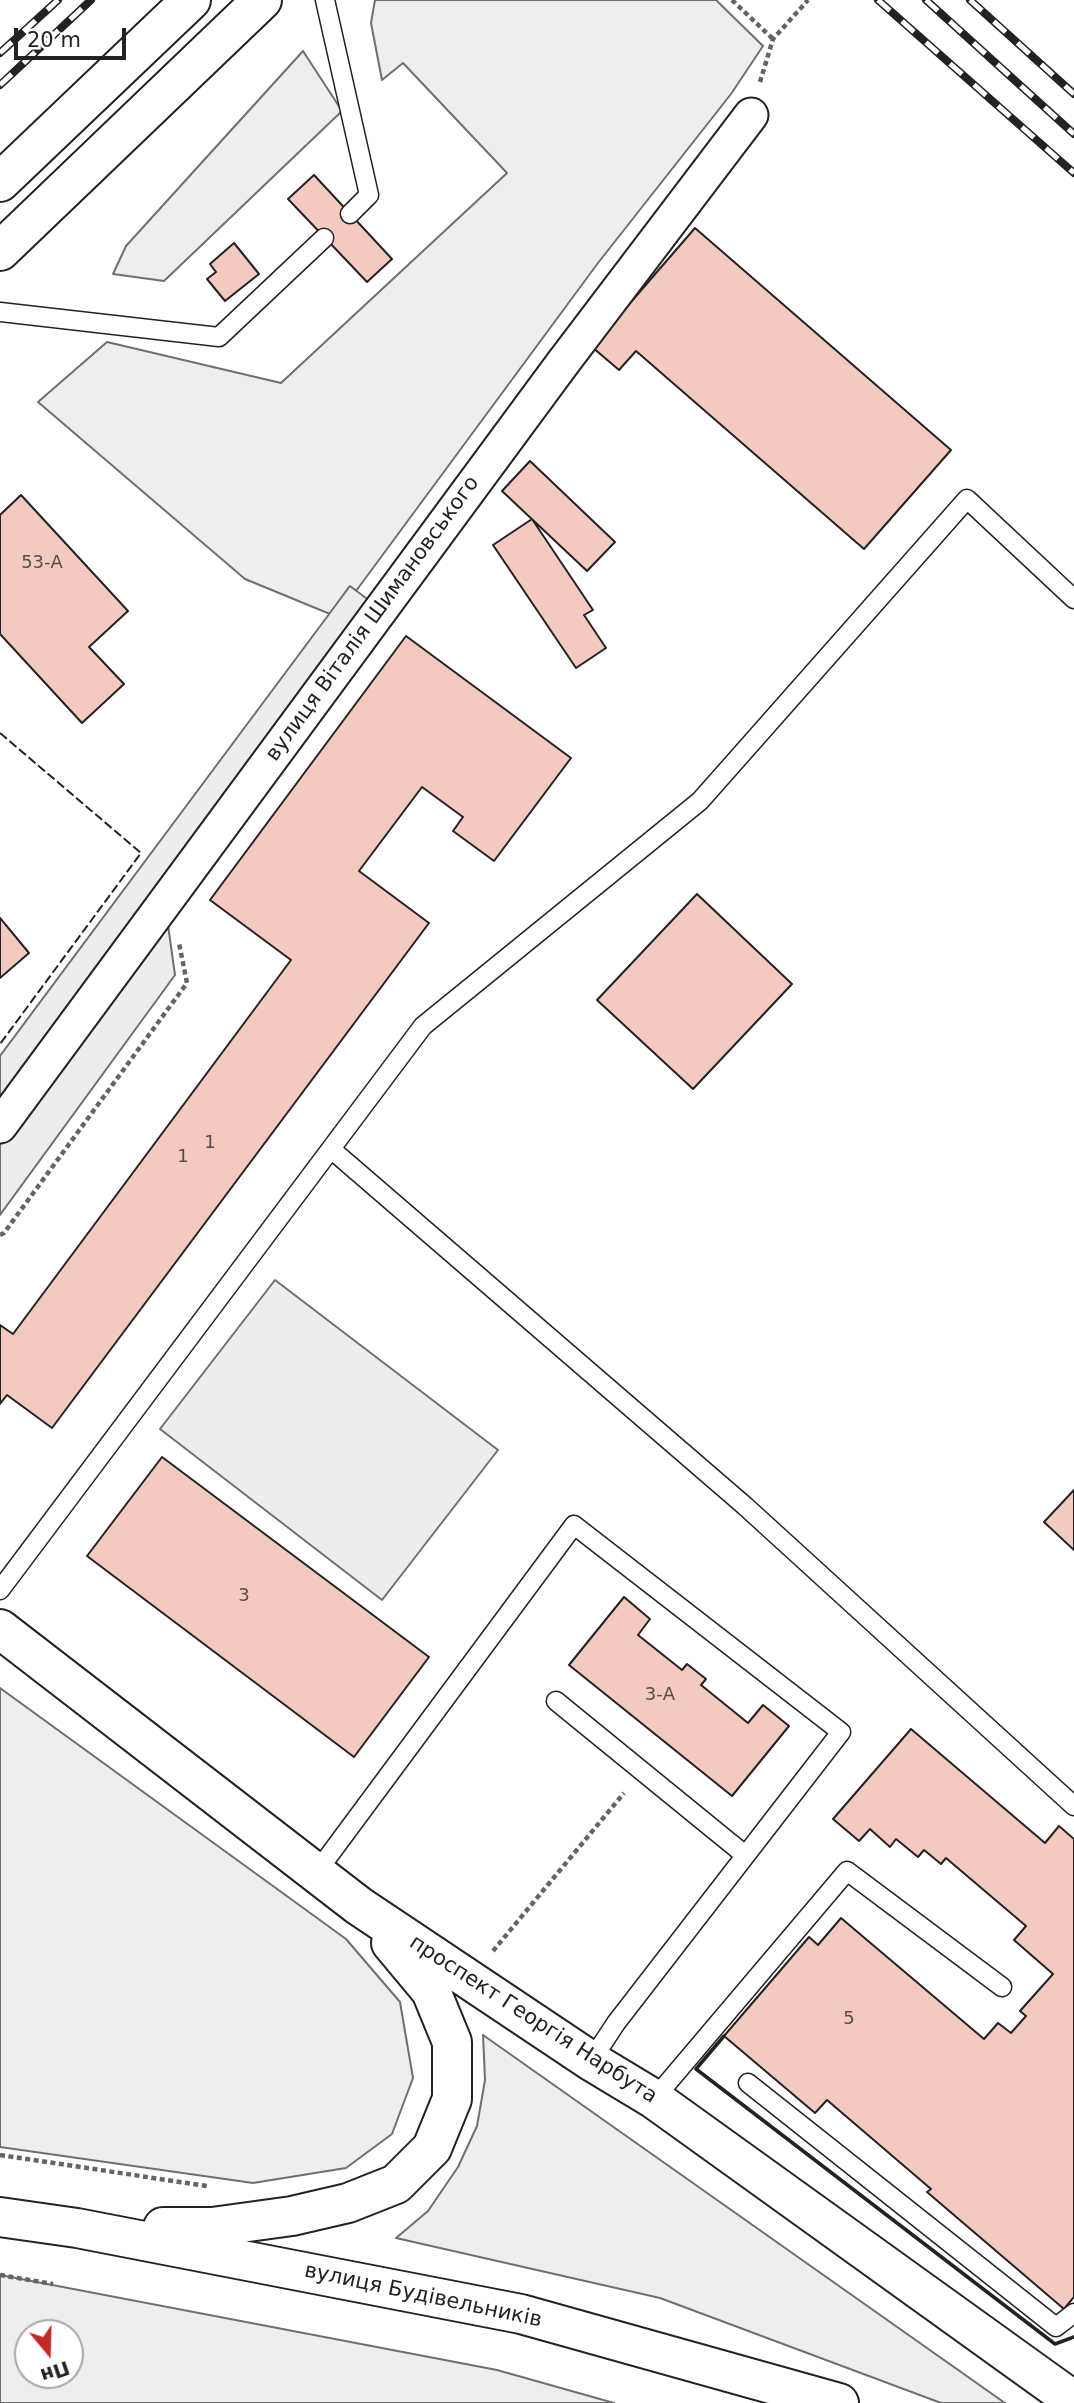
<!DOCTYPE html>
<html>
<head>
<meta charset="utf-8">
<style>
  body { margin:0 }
  #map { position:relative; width:1074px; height:2403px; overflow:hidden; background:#fff; font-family:"DejaVu Sans",sans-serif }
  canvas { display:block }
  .north { position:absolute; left:14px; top:2319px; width:70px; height:70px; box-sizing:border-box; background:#fff; border:2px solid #a7a7a7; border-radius:50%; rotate:161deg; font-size:19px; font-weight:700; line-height:28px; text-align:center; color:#222 }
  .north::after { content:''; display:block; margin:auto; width:24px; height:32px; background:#c62828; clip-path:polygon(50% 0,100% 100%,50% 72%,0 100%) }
  .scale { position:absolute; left:14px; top:28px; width:112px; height:32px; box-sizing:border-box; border:4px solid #222; border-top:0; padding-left:9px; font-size:21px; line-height:24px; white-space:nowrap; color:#222; -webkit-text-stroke:5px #fff; paint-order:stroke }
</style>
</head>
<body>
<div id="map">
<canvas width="1074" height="2403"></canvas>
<div class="north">Пн</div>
<div class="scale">20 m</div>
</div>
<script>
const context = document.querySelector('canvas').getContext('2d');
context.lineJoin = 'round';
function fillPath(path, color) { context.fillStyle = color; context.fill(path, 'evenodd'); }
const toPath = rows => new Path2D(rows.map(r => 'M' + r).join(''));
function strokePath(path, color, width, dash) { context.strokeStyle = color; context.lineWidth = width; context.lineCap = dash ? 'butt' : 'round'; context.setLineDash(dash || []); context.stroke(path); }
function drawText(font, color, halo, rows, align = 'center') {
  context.font = font + ' "DejaVu Sans",sans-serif'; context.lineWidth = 5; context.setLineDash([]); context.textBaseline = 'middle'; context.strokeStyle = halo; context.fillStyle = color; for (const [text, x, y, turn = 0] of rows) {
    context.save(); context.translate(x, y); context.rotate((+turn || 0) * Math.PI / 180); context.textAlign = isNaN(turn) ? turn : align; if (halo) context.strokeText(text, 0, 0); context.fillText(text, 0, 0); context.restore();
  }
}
const green = toPath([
  [375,0,716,0,763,46,731,94,598,263,356,591,349,587,330,614,245,579,38,402,107,342,281,383,507,173,403,63,382,80,371,23,375,0],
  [303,51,342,111,164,281,113,274,126,246,303,51],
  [0,1688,346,1939,400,2002,413,2078,392,2134,346,2168,253,2183,0,2147,0,1688],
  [483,2035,1005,2403,941,2403,660,2298,396,2238,428,2211,458,2167,477,2126,485,2080,483,2035],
  [0,2275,497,2370,614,2403,0,2403,0,2275],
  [28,2333,70,2333,70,2375,28,2375,28,2333]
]);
fillPath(green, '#eee');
strokePath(green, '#6f6f6f', 2);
const parking = toPath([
  [350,586,391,617,168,925,175,975,0,1215,0,1056,350,586],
  [275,1280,498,1450,382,1600,160,1429,275,1280]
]);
fillPath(parking, '#ededed');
strokePath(parking, '#6f6f6f', 2);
const building = toPath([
  [314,175,392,259,367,282,288,199,314,175],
  [695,228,951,450,864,549,636,351,619,370,592,347,695,228],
  [234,243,259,274,225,301,207,279,216,272,210,264,234,243],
  [530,461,615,542,587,571,502,491,530,461],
  [21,495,128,611,89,647,124,684,82,723,0,634,0,515,21,495],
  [532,519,593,610,584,615,606,648,576,668,493,545,532,519],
  [406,636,571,758,494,861,453,831,463,817,422,787,359,871,429,923,52,1428,7,1395,0,1404,0,1325,13,1334,291,960,210,900,406,636],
  [697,894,792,984,693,1089,597,1000,697,894],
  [0,918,29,953,0,978,0,918],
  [162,1457,429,1657,354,1757,87,1556,162,1457],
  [1074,1490,1074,1550,1044,1522,1074,1490],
  [624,1597,650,1619,638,1635,682,1670,687,1664,706,1679,701,1685,748,1723,763,1705,789,1726,732,1796,569,1665,624,1597],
  [911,1729,1045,1843,1059,1826,1074,1839,1074,2297,1064,2309,927,2192,931,2189,827,2100,815,2113,724,2036,809,1937,818,1945,841,1918,984,2039,998,2023,1011,2033,1026,2016,1020,2011,1053,1974,1014,1940,1026,1926,946,1858,941,1864,924,1850,918,1857,896,1839,890,1847,870,1829,859,1841,833,1819,911,1729]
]);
fillPath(building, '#f3c9c0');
strokePath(building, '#222', 2);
const service = toPath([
  [325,0,369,195,350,214],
  [0,312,219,337,324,238],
  [331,1149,745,1506,1074,1806],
  [0,1590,423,1026,700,801,967,499,1074,599],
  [556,1701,745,1855],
  [316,1873,574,1525,841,1732,616,2023,591,2061],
  [748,2083,1056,2327,1074,2313],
  [654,2099,847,1871,1002,1987]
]);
const minor = toPath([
  [0,1126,562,364,751,115]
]);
const primary = toPath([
  [0,182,191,0],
  [0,251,262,0],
  [0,1629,359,1906,591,2061,654,2099,1074,2401],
  [0,2217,77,2228,521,2314,839,2403],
  [163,2227,212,2227,292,2216,348,2203,396,2184,432,2148,452,2099,452,2042,431,1991,391,1943]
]);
strokePath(service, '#222', 21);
strokePath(minor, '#222', 37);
strokePath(primary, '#222', 42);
strokePath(toPath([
  [732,0,773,39],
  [760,82,773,39,808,0],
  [0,1235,4,1233,187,983,179,943],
  [493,1951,624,1793],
  [0,2155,207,2186],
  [0,2275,53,2284]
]), '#646464', 4.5, [5, 3.5]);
strokePath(service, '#fff', 18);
strokePath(minor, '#fff', 33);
strokePath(primary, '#fff', 38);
const rail = toPath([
  [878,0,1074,173],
  [926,0,1074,134],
  [970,0,1074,94],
  [0,53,58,0],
  [0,85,91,0]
]);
strokePath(rail, '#222', 8);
strokePath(rail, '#fff', 5, [16]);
strokePath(toPath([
  [0,733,141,853,0,1044]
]), '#222', 2, [9, 3.5]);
strokePath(toPath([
  [724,2036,696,2069,1055,2344,1074,2337]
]), '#222', 3.5);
drawText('18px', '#564c4a', null, [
  ["53-А",42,563],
  ["1",210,1143],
  ["1",183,1157],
  ["3",244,1596],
  ["3-А",660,1695],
  ["5",849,2019]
]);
drawText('21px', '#222', '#fff', [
  ["вулиця Віталія Шимановського",373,619,-54],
  ["проспект Георгія Нарбута",533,2020,33],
  ["вулиця Будівельників",423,2296,12]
]);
</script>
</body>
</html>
